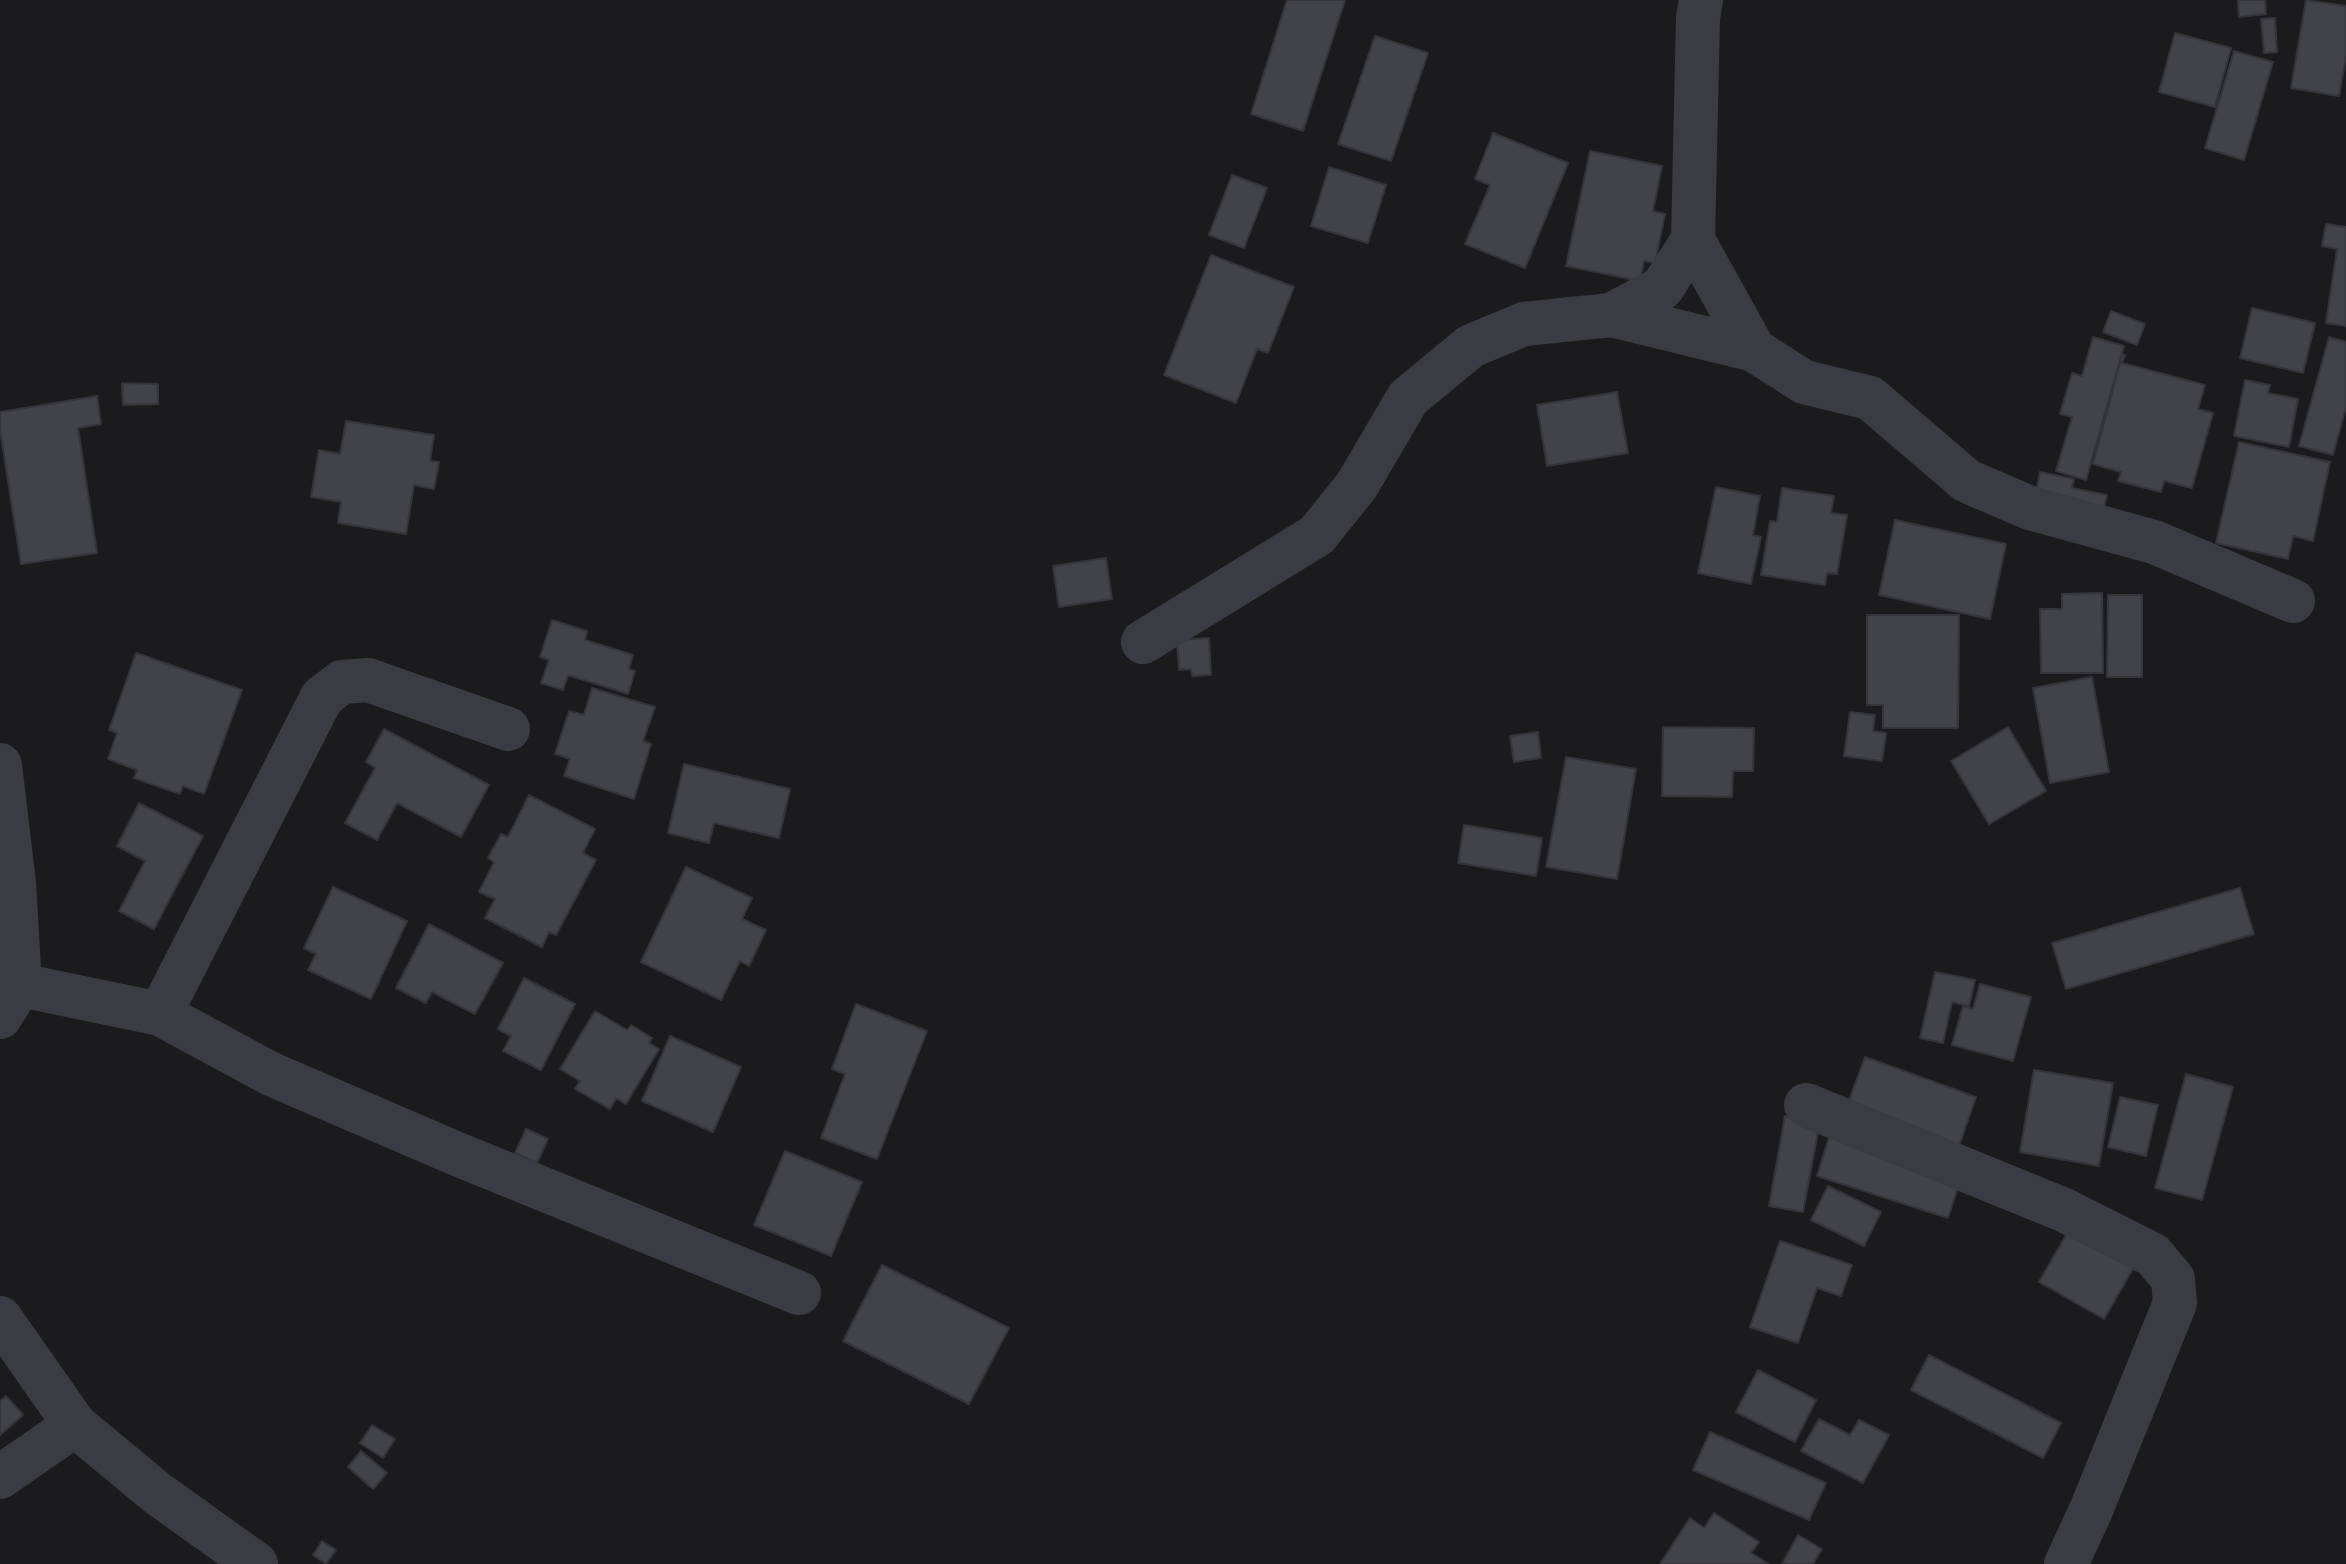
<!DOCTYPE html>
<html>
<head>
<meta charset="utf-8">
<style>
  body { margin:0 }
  canvas { display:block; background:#1b1b1d }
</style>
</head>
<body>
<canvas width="2346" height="1564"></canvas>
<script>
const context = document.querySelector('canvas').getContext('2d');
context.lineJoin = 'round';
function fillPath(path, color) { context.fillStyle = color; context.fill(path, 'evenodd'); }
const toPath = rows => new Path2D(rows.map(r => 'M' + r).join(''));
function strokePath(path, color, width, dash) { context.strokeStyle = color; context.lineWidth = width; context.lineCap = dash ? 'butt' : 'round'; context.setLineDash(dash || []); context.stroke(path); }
const building = toPath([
  [1287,0,1345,0,1303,131,1251,114,1287,0],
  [2238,0,2265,0,2266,14,2239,17,2238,0],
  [2306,0,2346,6,2346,56,2339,96,2291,88,2306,0],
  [2275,18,2277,52,2264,53,2261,19,2275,18],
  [2175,33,2231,48,2215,107,2159,92,2175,33],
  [1375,36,1428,53,1391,161,1338,144,1375,36],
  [2234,51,2273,62,2244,160,2205,148,2234,51],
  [1493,133,1568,163,1525,268,1465,244,1490,185,1475,179,1493,133],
  [1590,151,1662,166,1653,211,1665,214,1655,263,1644,261,1640,281,1566,266,1590,151],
  [1329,167,1386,185,1368,243,1311,226,1329,167],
  [1232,175,1267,188,1244,248,1209,235,1232,175],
  [2326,224,2346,227,2346,326,2326,323,2337,249,2322,246,2326,224],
  [1211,255,1294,287,1268,353,1257,349,1236,403,1164,375,1211,255],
  [2252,308,2315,323,2303,373,2240,358,2252,308],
  [2111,311,2145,324,2137,345,2103,332,2111,311],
  [2093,337,2124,346,2086,480,2056,471,2072,417,2060,414,2072,373,2082,376,2093,337],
  [2329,337,2346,342,2346,407,2333,455,2299,446,2329,337],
  [2122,355,2125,355,2122,363,2205,385,2198,409,2213,413,2192,488,2164,481,2161,492,2118,481,2121,472,2093,464,2122,355],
  [2245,380,2270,385,2268,393,2298,399,2289,447,2234,436,2245,380],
  [122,383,158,384,158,404,123,405,122,383],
  [1617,392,1628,453,1547,466,1537,405,1617,392],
  [97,396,101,424,78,428,97,553,21,564,0,430,0,412,97,396],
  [346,421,434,435,430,461,439,462,434,489,414,485,406,534,338,523,341,502,311,497,319,450,340,454,346,421],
  [2239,442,2330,462,2313,541,2293,536,2288,559,2216,543,2239,442],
  [2040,472,2074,479,2072,488,2107,495,2102,516,2034,502,2040,472],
  [1716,487,1760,496,1753,535,1761,537,1751,584,1698,573,1716,487],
  [1782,488,1834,496,1831,513,1847,515,1837,574,1827,573,1825,585,1761,575,1770,521,1777,522,1782,488],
  [1895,520,2006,544,1990,619,1879,595,1895,520],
  [1106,558,1112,599,1059,607,1053,566,1106,558],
  [2102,593,2103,673,2041,673,2040,609,2062,609,2062,594,2102,593],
  [2108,595,2142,595,2142,677,2107,677,2108,595],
  [1867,615,1959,615,1958,728,1883,728,1883,705,1867,705,1867,615],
  [552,620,587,631,585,640,633,655,629,669,635,671,628,694,568,675,563,690,541,683,549,660,540,657,552,620],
  [1209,638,1211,675,1192,676,1191,669,1179,670,1177,640,1209,638],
  [136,653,242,690,204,794,183,786,180,794,134,778,137,770,108,759,117,733,109,730,136,653],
  [2092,677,2109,772,2050,783,2033,688,2092,677],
  [592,688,655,707,643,741,651,744,634,799,564,776,570,759,555,754,569,711,584,715,592,688],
  [1850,712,1875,715,1873,731,1886,733,1882,761,1844,756,1850,712],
  [1663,727,1754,728,1753,771,1733,771,1732,797,1662,796,1663,727],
  [2008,727,2046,791,1989,824,1951,761,2008,727],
  [384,729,489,785,461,837,397,803,377,840,345,823,375,768,366,762,384,729],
  [1538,732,1541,758,1514,762,1510,736,1538,732],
  [1566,757,1636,769,1617,879,1546,867,1566,757],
  [684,764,790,789,779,838,714,823,709,843,668,833,684,764],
  [529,795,595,829,583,853,596,860,556,935,549,932,542,947,485,918,495,899,479,892,494,862,488,858,501,834,508,837,529,795],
  [139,803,203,836,154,929,119,911,145,861,117,846,139,803],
  [1464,825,1542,838,1536,876,1458,863,1464,825],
  [686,867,752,898,742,919,766,930,749,966,740,961,721,1000,641,962,686,867],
  [333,887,407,921,371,999,308,970,316,954,304,948,333,887],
  [2240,888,2254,934,2066,989,2052,943,2240,888],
  [429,924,503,963,475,1014,432,992,426,1003,396,988,429,924],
  [1935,972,1975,980,1969,1006,1952,1002,1943,1043,1920,1038,1935,972],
  [524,978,575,1004,541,1070,503,1051,511,1036,498,1029,524,978],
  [1980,984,2031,997,2013,1061,1952,1045,1963,1006,1973,1009,1980,984],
  [856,1004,927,1031,877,1159,821,1138,845,1074,832,1069,856,1004],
  [595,1011,627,1030,631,1025,652,1038,649,1043,659,1049,626,1104,616,1098,610,1109,575,1089,580,1081,560,1069,595,1011],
  [670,1036,741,1067,713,1132,642,1101,670,1036],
  [1865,1057,1976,1097,1958,1149,1846,1109,1865,1057],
  [2034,1070,2113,1083,2099,1166,2020,1152,2034,1070],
  [2186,1074,2233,1087,2202,1200,2155,1188,2186,1074],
  [2120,1097,2158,1105,2146,1156,2108,1147,2120,1097],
  [1785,1116,1820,1121,1803,1212,1769,1206,1785,1116],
  [526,1129,548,1139,537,1163,515,1153,526,1129],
  [1830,1134,1962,1175,1948,1218,1817,1176,1830,1134],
  [785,1151,862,1182,831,1256,754,1225,785,1151],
  [1828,1186,1881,1212,1864,1246,1811,1220,1828,1186],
  [2070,1228,2135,1265,2104,1319,2039,1282,2070,1228],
  [1780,1241,1852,1265,1841,1296,1817,1288,1798,1343,1750,1327,1780,1241],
  [882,1265,1009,1328,969,1404,843,1341,882,1265],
  [1929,1355,2061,1423,2043,1458,1911,1390,1929,1355],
  [1758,1370,1816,1400,1795,1442,1736,1412,1758,1370],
  [6,1396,23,1415,0,1435,0,1401,6,1396],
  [1819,1419,1850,1435,1859,1420,1889,1435,1863,1483,1801,1451,1819,1419],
  [372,1425,395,1439,383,1458,360,1443,372,1425],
  [1710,1432,1826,1483,1809,1520,1693,1470,1710,1432],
  [361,1451,387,1473,373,1489,348,1467,361,1451],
  [1714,1513,1759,1542,1751,1553,1769,1564,1660,1564,1690,1518,1704,1528,1714,1513],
  [1798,1535,1822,1549,1813,1564,1782,1564,1798,1535],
  [322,1541,336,1550,326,1564,313,1555,322,1541]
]);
fillPath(building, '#424348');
strokePath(building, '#35343a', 2);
strokePath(toPath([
  [1701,0,1698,18,1693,240,1754,350,1804,382,1870,398,1967,481,2030,508,2154,542,2293,601],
  [1611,315,1662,288,1693,240],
  [1143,642,1317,535,1357,485,1408,398,1471,346,1524,324,1611,315,1754,350],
  [0,765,14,883,20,985,0,1017],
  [20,985,160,1014,271,1074,457,1154,799,1293],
  [160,1014,322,697,342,682,368,680,508,729],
  [1806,1105,2064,1210,2153,1255,2173,1279,2175,1303,2091,1510,2066,1564],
  [0,1318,75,1425,157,1493,256,1564],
  [0,1477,75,1425]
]), '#3b3c43', 44);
</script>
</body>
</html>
